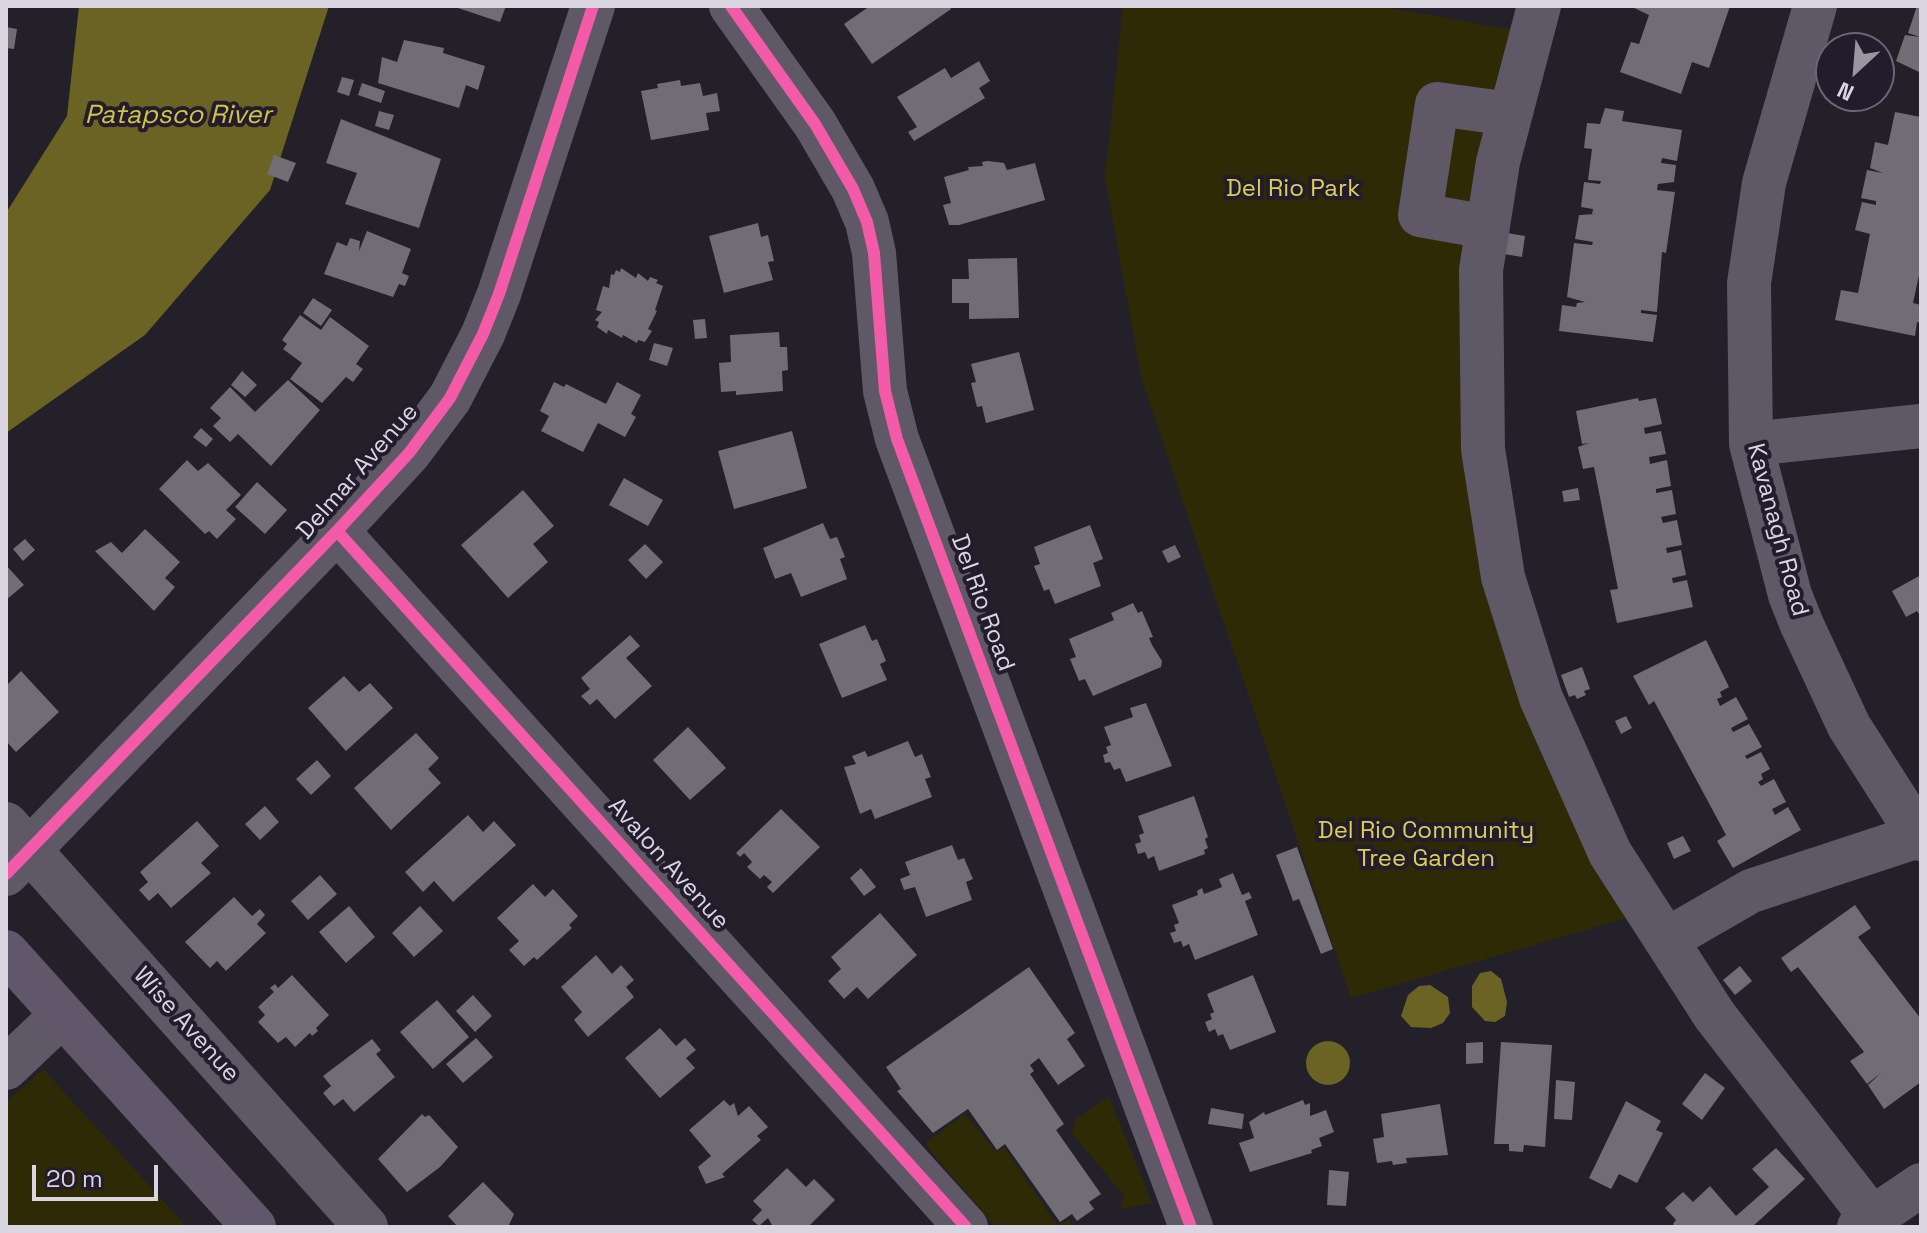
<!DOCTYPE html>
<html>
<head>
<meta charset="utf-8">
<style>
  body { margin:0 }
  #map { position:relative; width:1927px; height:1233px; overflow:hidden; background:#242029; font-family:"Space Grotesk",sans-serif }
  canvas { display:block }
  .frame { position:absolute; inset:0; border:8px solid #dad6e1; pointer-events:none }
  .north { position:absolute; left:1815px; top:32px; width:80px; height:80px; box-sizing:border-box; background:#231c2d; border:2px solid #6c6675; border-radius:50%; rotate:206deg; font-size:22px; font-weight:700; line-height:32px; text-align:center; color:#dad6e1 }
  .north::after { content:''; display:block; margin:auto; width:28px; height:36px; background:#9a96a1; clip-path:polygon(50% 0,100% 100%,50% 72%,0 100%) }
  .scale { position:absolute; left:32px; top:1165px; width:126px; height:36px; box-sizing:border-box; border:4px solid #dad6e1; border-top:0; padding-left:10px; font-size:24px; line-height:28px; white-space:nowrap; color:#dad6e1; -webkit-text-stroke:6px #231c2d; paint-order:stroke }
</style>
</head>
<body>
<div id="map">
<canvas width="1927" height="1233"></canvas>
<div class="frame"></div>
<div class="north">N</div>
<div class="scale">20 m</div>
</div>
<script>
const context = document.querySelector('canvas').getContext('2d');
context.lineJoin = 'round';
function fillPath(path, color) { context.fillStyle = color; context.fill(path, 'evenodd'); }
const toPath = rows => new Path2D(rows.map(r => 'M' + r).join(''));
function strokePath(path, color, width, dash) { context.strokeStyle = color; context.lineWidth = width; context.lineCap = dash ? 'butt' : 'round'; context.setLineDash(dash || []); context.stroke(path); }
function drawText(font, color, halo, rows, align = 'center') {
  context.font = font + ' "Space Grotesk",sans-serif'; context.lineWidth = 8; context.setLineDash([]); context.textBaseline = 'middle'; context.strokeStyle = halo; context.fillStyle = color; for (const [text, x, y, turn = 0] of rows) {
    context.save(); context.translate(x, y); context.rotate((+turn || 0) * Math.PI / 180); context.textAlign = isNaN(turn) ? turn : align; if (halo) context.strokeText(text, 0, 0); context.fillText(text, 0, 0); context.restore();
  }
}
fillPath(toPath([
  [1123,6,1379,6,1519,31,1502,80,1486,533,1638,915,1351,998,1142,381,1105,178],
  [43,1069,187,1227,6,1227,6,1103],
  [1109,1097,1152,1203,1123,1209,1120,1204,1125,1197,1072,1133,1077,1118],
  [964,1114,996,1152,1004,1147,1057,1225,1070,1220,1072,1227,996,1227,925,1144]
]), '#2e2a06');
fillPath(toPath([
  [79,6,329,6,270,190,145,335,6,433,6,213,67,116],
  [1491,971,1501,979,1507,1002,1505,1016,1495,1022,1485,1021,1472,1007,1472,986,1480,973],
  [1430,985,1448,997,1450,1013,1443,1023,1431,1028,1411,1027,1401,1016,1408,995,1419,986],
  '1306 1063a22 22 0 1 1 44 0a22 22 0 1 1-44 0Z'
]), '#6a6324');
fillPath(toPath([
  [452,6,506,6,500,22],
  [870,6,950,6,951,9,872,64,844,24],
  [1630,6,1730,6,1709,68,1692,62,1681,94,1620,72,1631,42,1639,44,1649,15],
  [1917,6,1921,8,1921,73,1896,61,1905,35,1920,37,1908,33],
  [6,27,17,29,14,49,6,48],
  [404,40,444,48,443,53,485,66,478,90,466,85,459,108,378,83,382,57,397,62],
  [979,61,990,81,979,88,985,98,914,141,908,132,917,127,897,97,945,68,951,78],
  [342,77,354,80,349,96,337,92],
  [680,80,681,86,700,83,703,96,717,93,720,111,706,113,709,130,651,140,641,91,658,88,657,84],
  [362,83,385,91,381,103,358,95],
  [1605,108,1624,111,1622,121,1682,130,1677,161,1662,158,1661,163,1676,165,1674,182,1658,184,1657,190,1675,192,1666,253,1662,252,1657,312,1641,310,1641,313,1657,315,1653,342,1559,331,1562,305,1576,307,1577,303,1585,302,1567,297,1574,243,1592,245,1593,242,1575,239,1579,215,1596,214,1592,214,1593,209,1581,207,1584,182,1600,184,1601,181,1588,180,1592,149,1584,148,1587,123,1600,124],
  [379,111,394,115,389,130,375,126],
  [1895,112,1921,117,1921,266,1913,303,1921,305,1921,323,1917,322,1915,336,1835,320,1841,290,1858,293,1870,234,1855,230,1862,202,1876,205,1876,201,1861,198,1867,170,1883,173,1870,168,1875,142,1888,145],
  [341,119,441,159,419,228,345,204,357,173,326,163],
  [274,155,296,163,288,182,267,174],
  [988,161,1004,163,1007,170,1035,163,1045,200,959,225,949,225,943,205,951,203,944,177,969,170,968,167,983,166,982,162],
  [758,223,761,237,768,235,774,261,768,262,773,280,724,293,709,236],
  [367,231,411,249,402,273,409,276,405,286,399,284,393,297,324,274,337,242,347,246,350,238,360,241,359,251],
  [1507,233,1525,236,1522,257,1504,254],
  [1017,258,1019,318,969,319,969,303,952,303,952,279,969,279,968,259],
  [621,268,636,278,638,273,648,281,650,277,658,280,656,283,663,286,655,310,657,311,648,329,652,331,645,342,638,340,637,343,623,335,622,338,608,330,607,334,597,327,599,322,595,320,602,312,596,310,603,286,609,288,611,274,614,275,616,270,620,272],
  [313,298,332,310,321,326,303,313],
  [300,315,321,330,330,317,369,346,356,364,363,369,353,382,346,377,322,403,290,379,302,363,283,349,287,344,282,340],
  [705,319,707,338,695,339,693,320],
  [779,332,780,347,787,347,788,370,782,371,783,391,736,395,736,391,721,392,719,363,731,362,730,335],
  [654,343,673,348,667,366,649,360],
  [1019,352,1034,410,986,423,982,406,977,407,971,383,976,382,971,364],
  [242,371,257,385,245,397,231,385],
  [288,380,320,410,271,466,238,434,230,442,213,426,221,418,210,408,230,387,255,412],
  [554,382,564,387,566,384,606,404,617,382,641,395,631,414,636,417,625,437,598,423,583,452,541,431,549,416,540,411],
  [1638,398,1639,401,1656,398,1662,424,1644,428,1645,434,1661,431,1666,454,1649,457,1650,464,1667,460,1671,486,1656,489,1656,493,1672,490,1676,514,1661,517,1663,523,1677,520,1682,545,1666,548,1667,553,1681,550,1686,575,1672,578,1673,583,1687,580,1693,607,1617,623,1610,590,1618,589,1594,467,1583,469,1578,447,1589,443,1582,444,1576,411],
  [201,428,213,439,206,447,193,437],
  [792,431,807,488,734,509,718,451],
  [187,460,198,471,208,463,241,495,226,510,236,519,217,539,209,531,205,534,159,489],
  [624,478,663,500,648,526,609,505],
  [257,482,287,510,265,534,235,507],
  [1578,488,1580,500,1564,502,1562,491],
  [523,490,554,526,533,544,548,562,508,598,461,545],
  [823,523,830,539,837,537,845,557,840,559,847,579,801,597,791,573,775,579,763,548],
  [1090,525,1103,559,1093,563,1101,586,1055,604,1049,589,1044,591,1034,566,1040,564,1034,547],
  [145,529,180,562,165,578,175,587,154,611,95,551,111,542,122,553],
  [25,539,35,550,23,561,13,549],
  [645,544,663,562,646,579,628,560],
  [1175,545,1181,557,1168,563,1162,551],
  [6,565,24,585,6,600],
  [1921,575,1921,617,1917,611,1906,617,1892,591],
  [1133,603,1138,613,1142,611,1153,637,1149,638,1152,645,1162,661,1161,667,1093,696,1085,679,1079,681,1070,659,1076,657,1069,639,1114,620,1111,613],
  [865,625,872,641,877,639,886,661,880,664,887,680,842,698,819,644],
  [630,635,640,646,626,658,652,686,615,719,597,699,590,705,581,696,590,689,581,678],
  [1706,640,1729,687,1720,692,1722,697,1717,699,1720,706,1736,697,1748,719,1731,728,1733,732,1749,724,1762,747,1745,756,1747,759,1761,752,1770,769,1761,774,1763,779,1758,782,1761,786,1774,779,1786,802,1772,809,1775,815,1788,807,1801,830,1733,868,1717,841,1726,835,1654,701,1649,705,1633,676],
  [1582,667,1590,689,1584,691,1586,695,1577,699,1575,695,1569,697,1561,675],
  [21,671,59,712,16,752,6,741,6,686],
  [344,676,359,692,370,683,393,708,346,751,308,708],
  [1146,703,1172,766,1126,782,1120,768,1114,770,1110,762,1105,763,1103,755,1108,753,1106,747,1111,745,1104,727,1133,717,1130,708],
  [1626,716,1632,728,1621,734,1615,721],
  [688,727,726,768,690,800,653,760],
  [416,733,439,758,428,769,441,783,391,830,354,788],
  [908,741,915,757,922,754,931,777,925,779,932,797,875,819,871,809,860,814,844,767,856,764,852,756,865,751,868,757],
  [317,760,331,776,311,795,296,779],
  [1194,796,1208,837,1205,839,1208,848,1204,850,1205,854,1159,871,1154,856,1148,859,1145,852,1138,854,1135,844,1141,842,1139,835,1144,833,1138,816],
  [265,806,279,822,260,840,245,824],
  [781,809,820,847,773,893,767,887,772,882,764,875,760,879,747,867,752,862,744,853,740,857,736,853],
  [468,815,483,832,494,821,516,845,453,902,434,881,423,892,405,872],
  [197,821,219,846,201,863,211,873,171,908,158,893,149,901,139,890,148,882,140,872],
  [1683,836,1691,851,1674,859,1667,843],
  [952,845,958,860,964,858,973,879,966,882,972,900,926,917,915,887,904,890,900,879,910,875,905,862],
  [1297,847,1333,949,1321,954,1299,899,1293,901,1276,855],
  [861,868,876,887,864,896,850,878],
  [1233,873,1242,895,1249,892,1252,898,1245,901,1258,935,1195,960,1189,944,1183,947,1181,941,1174,943,1170,933,1176,931,1174,925,1179,923,1172,905,1198,895,1197,891,1202,888,1204,894,1222,887,1219,879],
  [320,875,337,894,308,920,291,901],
  [533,884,545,897,553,889,578,916,569,925,572,928,537,960,534,957,524,966,509,950,519,941,497,918],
  [234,897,252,916,260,909,265,915,257,924,266,933,226,971,217,961,210,968,185,942],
  [1855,905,1871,928,1858,937,1921,1019,1921,1082,1884,1109,1868,1085,1881,1073,1867,1084,1850,1061,1864,1052,1798,967,1791,972,1781,958],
  [349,906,375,937,346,963,319,932],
  [420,906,443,931,414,957,392,933],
  [880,913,917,955,868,999,857,987,844,999,828,981,841,969,831,957],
  [596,955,612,974,621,965,634,980,626,987,634,997,588,1037,574,1020,582,1012,561,987],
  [1740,966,1752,981,1735,995,1723,980],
  [1029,967,1075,1033,1067,1039,1085,1066,1058,1085,1039,1058,1030,1065,1034,1071,1030,1074,1064,1124,1056,1130,1101,1194,1089,1202,1094,1209,1077,1221,1072,1214,1060,1222,1005,1144,997,1150,968,1109,933,1133,897,1091,901,1089,886,1067],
  [292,975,329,1015,316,1028,318,1031,312,1036,310,1033,295,1047,286,1037,278,1043,258,1022,265,1015,258,1007,274,992,270,988,275,984,278,988],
  [1253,975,1276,1032,1230,1050,1223,1034,1218,1036,1215,1029,1209,1032,1205,1022,1212,1019,1210,1014,1214,1012,1207,994],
  [473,995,492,1016,475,1032,456,1011],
  [437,1000,469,1037,433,1069,400,1032],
  [660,1028,676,1046,685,1038,696,1050,686,1058,695,1068,660,1098,625,1058],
  [476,1038,493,1057,463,1083,446,1064],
  [372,1039,381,1050,376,1054,395,1077,354,1112,343,1099,334,1106,323,1093,331,1086,323,1076],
  [1483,1042,1483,1063,1466,1064,1466,1043],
  [1501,1042,1552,1045,1545,1147,1524,1145,1523,1152,1509,1151,1509,1144,1494,1144],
  [1705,1073,1725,1088,1702,1120,1682,1104],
  [1556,1080,1575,1082,1572,1120,1554,1119],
  [724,1100,730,1106,734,1103,738,1116,749,1106,768,1127,757,1136,761,1140,722,1174,725,1177,706,1184,698,1167,711,1156,689,1130],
  [1303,1100,1305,1105,1310,1103,1310,1116,1326,1110,1334,1132,1319,1138,1322,1146,1311,1150,1312,1153,1250,1172,1239,1143,1254,1138,1249,1122,1264,1112,1265,1115],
  [1626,1101,1661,1121,1656,1130,1663,1133,1637,1183,1619,1174,1611,1189,1589,1178],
  [1440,1104,1448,1155,1406,1158,1407,1163,1393,1165,1392,1161,1377,1163,1373,1139,1384,1137,1381,1114],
  [1211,1108,1244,1114,1242,1129,1208,1124],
  [422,1114,425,1117,429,1115,458,1147,440,1167,407,1192,378,1159],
  [1776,1148,1805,1179,1752,1227,1675,1227,1673,1224,1676,1220,1665,1208,1683,1192,1693,1202,1710,1186,1736,1216,1769,1187,1752,1169],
  [787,1168,806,1187,814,1179,835,1200,808,1227,773,1227,768,1218,759,1226,752,1220,762,1210,753,1201],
  [1329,1170,1349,1172,1346,1206,1327,1205],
  [483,1182,514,1214,508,1227,458,1227,448,1216]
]), '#706d75');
strokePath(toPath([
  [731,6,815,124,853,189,867,222,874,253,885,391,897,439,1191,1227],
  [1539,6,1498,162,1481,270,1483,449,1503,577,1541,698,1610,853,1715,1016,1879,1227],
  [1815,6,1764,183,1749,283,1751,444,1790,595,1802,625,1849,726,1921,839],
  [1487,227,1420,215,1437,104,1510,114],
  [1751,444,1921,426],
  [337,531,966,1227],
  [6,824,366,1227],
  [6,874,337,531,409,453,450,398,483,334,499,294,593,6],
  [1666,940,1751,891,1921,835],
  [6,1068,62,1015],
  [1859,1227,1921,1185]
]), '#5e5867', 44);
strokePath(toPath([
  [6,952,254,1227]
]), '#60576a', 44);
strokePath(toPath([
  [731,6,815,124,853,189,867,222,874,253,885,391,897,439,1191,1227],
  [337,531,966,1227],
  [6,874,337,531,409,453,450,398,483,334,499,294,593,6]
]), '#f35aa7', 12);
drawText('24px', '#dccf53', '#231c2d', [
  ["Del Rio Park",1293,189],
  ["Del Rio Community",1426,831],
  ["Tree Garden",1426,859]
]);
drawText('24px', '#dad6e1', '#231c2d', [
  ["Delmar Avenue",358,472,-49],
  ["Kavanagh Road",1777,530,75],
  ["Del Rio Road",982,603,70],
  ["Avalon Avenue",668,864,48],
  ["Wise Avenue",186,1025,48]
]);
drawText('italic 26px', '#d0c346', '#231c2d', [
  ["Patapsco River",178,116]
]);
</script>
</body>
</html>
